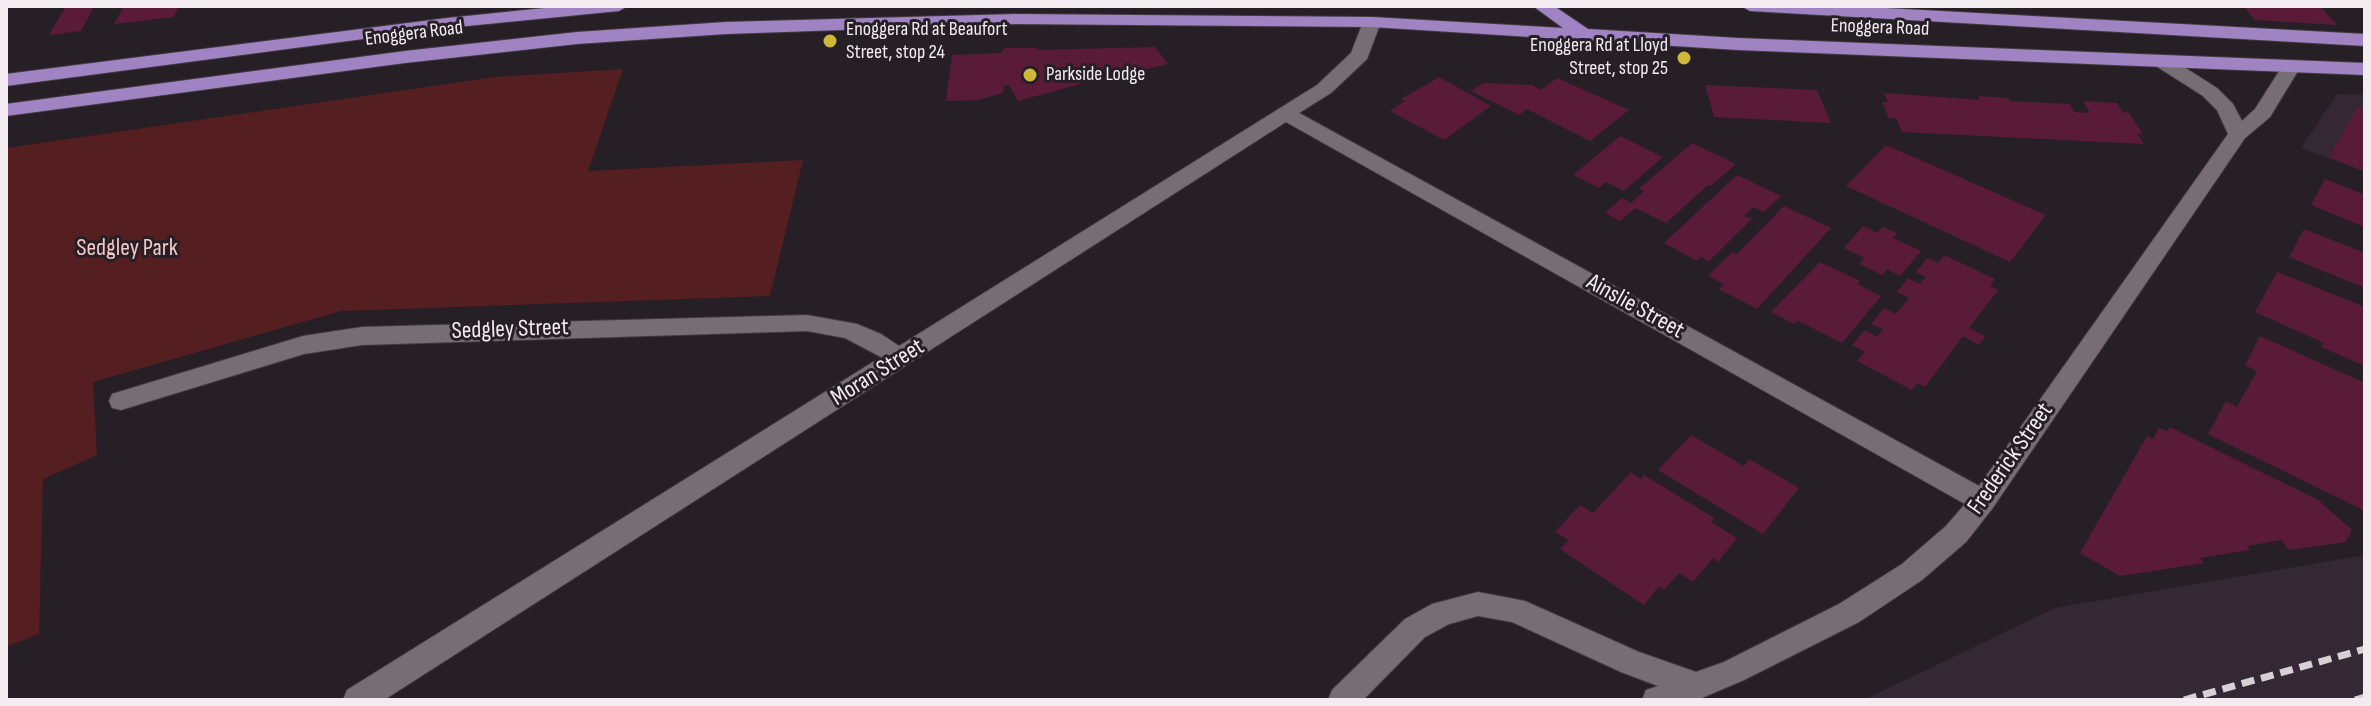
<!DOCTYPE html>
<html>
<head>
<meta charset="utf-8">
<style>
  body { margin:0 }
  #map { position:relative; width:2371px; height:706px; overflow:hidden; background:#271f26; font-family:"Sofia Sans Condensed",sans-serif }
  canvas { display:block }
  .frame { position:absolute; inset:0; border:8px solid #f2ecf1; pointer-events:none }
</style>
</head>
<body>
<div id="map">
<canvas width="2371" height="706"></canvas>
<div class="frame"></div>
</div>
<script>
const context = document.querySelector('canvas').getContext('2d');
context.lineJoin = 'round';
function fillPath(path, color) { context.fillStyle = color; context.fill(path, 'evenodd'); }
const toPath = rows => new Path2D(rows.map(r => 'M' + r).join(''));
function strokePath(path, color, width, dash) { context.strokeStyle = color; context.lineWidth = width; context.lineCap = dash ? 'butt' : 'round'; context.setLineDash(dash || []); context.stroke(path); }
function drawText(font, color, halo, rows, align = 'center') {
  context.font = font + ' "Sofia Sans Condensed",sans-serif'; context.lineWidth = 6; context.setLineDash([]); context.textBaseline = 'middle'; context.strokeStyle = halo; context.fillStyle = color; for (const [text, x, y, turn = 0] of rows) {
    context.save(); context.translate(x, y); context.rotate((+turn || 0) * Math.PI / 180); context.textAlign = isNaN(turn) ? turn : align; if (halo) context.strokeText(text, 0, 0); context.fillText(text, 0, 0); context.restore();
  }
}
fillPath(toPath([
  [2337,94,2365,95,2365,172,2301,148],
  [2365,555,2365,700,1864,700,2055,608]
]), '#342834');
fillPath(toPath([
  [623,69,588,171,803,160,770,296,341,311,93,382,97,455,43,479,39,634,6,647,6,148,495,77]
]), '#551e21');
fillPath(toPath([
  [66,6,94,6,81,31,49,35],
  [124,6,179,6,174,17,114,24],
  [2243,6,2320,6,2337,25,2255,20],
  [1155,47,1168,64,1119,76,1117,74,1018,101,1009,85,1004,86,1003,93,978,100,946,101,952,55,1001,53,1005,48,1037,48,1037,50],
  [1439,77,1491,106,1444,140,1390,111,1405,101,1401,99],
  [1557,78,1629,110,1590,141,1527,109,1519,115,1471,91,1483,83,1532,85,1541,90],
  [1705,85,1817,90,1831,123,1714,117],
  [1884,93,1980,100,1978,96,2008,98,2010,101,2070,104,2074,112,2090,113,2083,101,2117,103,2123,112,2129,113,2143,134,2137,133,2144,144,1902,132,1896,118,1889,118,1882,102,1888,102],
  [2357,108,2365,109,2365,171,2329,157],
  [1620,136,1663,157,1624,191,1606,182,1599,188,1573,175],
  [1692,143,1736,164,1711,186,1708,185,1666,223,1635,208,1620,221,1605,213,1622,198,1631,203,1644,191,1639,189],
  [1886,145,2046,215,2010,262,1846,186],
  [1737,175,1781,196,1764,212,1753,207,1744,216,1752,219,1709,261,1701,257,1697,261,1664,243],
  [2325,179,2365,195,2365,227,2311,205],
  [1784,206,1831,228,1757,309,1719,289,1724,284,1708,276,1732,252,1737,254],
  [1863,226,1877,233,1883,227,1897,233,1893,238,1921,251,1900,276,1887,269,1882,275,1859,264,1864,258,1844,248],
  [2304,229,2365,253,2365,288,2289,257],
  [1944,255,1995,279,1990,286,1998,290,1969,328,1985,336,1979,345,1963,336,1925,387,1917,383,1912,390,1857,361,1865,352,1852,345,1865,330,1877,337,1883,329,1871,324,1884,308,1896,314,1909,298,1897,292,1908,278,1920,284,1926,277,1916,272,1927,258,1938,263],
  [1820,262,1860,281,1857,284,1881,296,1842,343,1797,320,1794,324,1771,312],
  [2277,272,2365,307,2365,366,2321,347,2324,343,2255,312],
  [2260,336,2365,383,2365,511,2208,434,2226,401,2237,407,2257,371,2245,365],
  [2170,427,2318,500,2352,530,2346,542,2289,550,2281,540,2247,546,2250,550,2200,558,2204,563,2120,576,2080,553,2147,436,2153,439,2159,428,2167,431],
  [1691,435,1744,466,1749,459,1799,488,1763,534,1658,470],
  [1631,472,1641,479,1644,475,1714,518,1711,522,1737,538,1718,562,1713,558,1693,582,1679,573,1664,590,1659,586,1644,605,1560,549,1569,540,1555,532,1580,505,1593,513]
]), '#5a1b39');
const street = toPath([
  [1372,17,1381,22,1367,59,1331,93,1299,113,1979,486,2228,134,2217,110,2203,96,2156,66,2154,62,2156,58,2170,58,2217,88,2233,104,2242,121,2255,109,2285,62,2292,60,2301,66,2270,117,2245,138,1992,509,1966,542,1922,580,1859,622,1744,680,1697,700,1642,700,1646,690,1658,686,1621,672,1512,622,1478,616,1449,624,1425,637,1363,700,1328,700,1332,690,1405,619,1432,604,1478,592,1525,601,1639,652,1696,672,1724,662,1839,604,1902,564,1946,526,1965,504,1286,122,384,700,343,700,347,690,881,357,845,338,807,331,362,345,304,354,121,410,112,408,109,401,112,394,303,336,362,327,807,315,857,324,881,334,899,346,1317,85,1351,53,1363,22,1372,17]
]);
const primary = toPath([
  [564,6,628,6,619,11,447,28,6,86,6,74,447,18,564,6],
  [1533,6,1554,6,1588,29,1738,38,2365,63,2365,75,1738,50,1372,27,1016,24,726,34,577,44,405,63,6,116,6,104,405,51,577,32,726,22,1016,14,1372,17,1563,28,1533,6],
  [1741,6,1848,6,2365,34,2365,46,1750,11,1741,6]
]);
strokePath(street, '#413b41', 2);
strokePath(primary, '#413b41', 2);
fillPath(street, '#766d75');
fillPath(primary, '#a083c2');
strokePath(toPath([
  [2184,700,2365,649],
  [2355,700,2365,697]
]), '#d7d1d6', 7, [13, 7]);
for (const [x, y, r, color] of [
  [830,41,8,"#cfb837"],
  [1684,58,8,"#cfb837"],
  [1030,75,8,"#cfb837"]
]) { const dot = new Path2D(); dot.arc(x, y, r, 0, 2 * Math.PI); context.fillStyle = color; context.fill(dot); strokePath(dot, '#271f26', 3); }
drawText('20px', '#f2ecf1', '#271f26', [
  ["Enoggera Road",1880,28,2],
  ["Enoggera Road",414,34,-7]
]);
drawText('20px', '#f2ecf1', '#271f26', [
  ["Enoggera Rd at Beaufort",846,30],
  ["Street, stop 24",846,53],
  ["Enoggera Rd at Lloyd",1668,46,"right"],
  ["Street, stop 25",1668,69,"right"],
  ["Parkside Lodge",1046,75]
], 'left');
drawText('24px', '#f4c8c6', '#271f26', [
  ["Sedgley Park",127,249]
]);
drawText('24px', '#f2ecf1', '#271f26', [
  ["Ainslie Street",1635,307,29],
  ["Sedgley Street",510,330,-2],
  ["Moran Street",878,373,-32],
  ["Frederick Street",2011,459,-55]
]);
</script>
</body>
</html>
